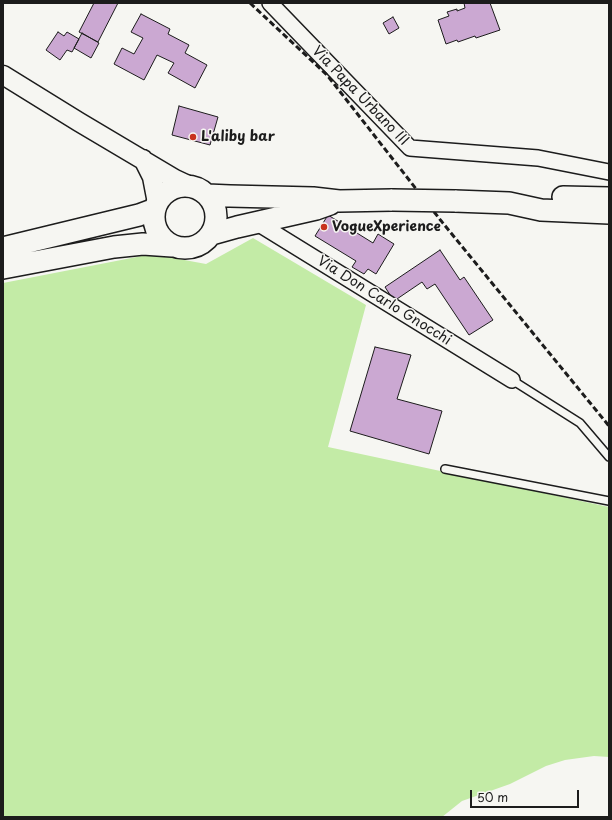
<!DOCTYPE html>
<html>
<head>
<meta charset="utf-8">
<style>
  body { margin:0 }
  #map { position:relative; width:612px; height:820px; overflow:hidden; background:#f6f6f2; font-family:"Playpen Sans",sans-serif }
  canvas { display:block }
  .frame { position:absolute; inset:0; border:4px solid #1c1c1c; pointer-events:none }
  .scale { position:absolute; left:470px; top:790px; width:109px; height:18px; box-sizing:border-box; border:2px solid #1c1c1c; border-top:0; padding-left:5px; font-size:12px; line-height:14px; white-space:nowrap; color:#1c1c1c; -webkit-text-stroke:3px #f6f6f2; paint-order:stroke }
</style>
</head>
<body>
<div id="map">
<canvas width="612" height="820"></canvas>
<div class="frame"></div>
<div class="scale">50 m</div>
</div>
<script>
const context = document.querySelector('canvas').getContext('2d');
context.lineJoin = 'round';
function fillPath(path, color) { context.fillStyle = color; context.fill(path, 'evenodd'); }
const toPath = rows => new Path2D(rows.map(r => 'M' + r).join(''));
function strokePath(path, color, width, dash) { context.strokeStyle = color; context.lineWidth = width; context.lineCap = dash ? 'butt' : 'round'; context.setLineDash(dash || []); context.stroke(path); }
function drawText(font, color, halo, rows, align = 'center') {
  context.font = font + ' "Playpen Sans",sans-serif'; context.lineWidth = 3; context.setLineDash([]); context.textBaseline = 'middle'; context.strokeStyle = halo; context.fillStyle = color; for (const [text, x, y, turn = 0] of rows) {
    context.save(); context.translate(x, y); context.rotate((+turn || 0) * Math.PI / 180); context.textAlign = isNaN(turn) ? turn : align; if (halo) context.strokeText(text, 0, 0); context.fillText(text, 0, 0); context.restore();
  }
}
fillPath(toPath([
  [253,238,366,305,328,447,609,507,609,757,594,756,565,760,546,766,510,784,462,801,442,817,3,817,3,283,152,254,206,264]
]), '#c3eba6');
const building = toPath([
  [94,3,118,3,98,42,79,32,94,3],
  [464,3,490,3,500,30,476,38,475,36,458,42,457,40,446,44,438,20,449,16,447,12,457,9,457,11,465,8,464,3],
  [141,14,170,29,168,34,189,45,185,53,207,65,195,88,168,73,174,63,157,55,144,80,114,64,122,48,134,54,143,38,131,32,141,14],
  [393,17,399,28,389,34,383,23,393,17],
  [58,32,64,36,67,32,79,39,72,52,67,50,60,60,46,50,58,32],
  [82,33,99,43,91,58,74,48,82,33],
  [179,106,218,117,210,145,172,135,179,106],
  [328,215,373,243,378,234,394,244,376,274,368,269,364,274,352,267,356,261,315,236,328,215],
  [440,250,460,280,464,277,493,320,469,335,435,284,427,289,422,282,394,301,385,287,440,250],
  [375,347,411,355,397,399,442,411,429,454,350,431,375,347]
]);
fillPath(building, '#cba8d2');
strokePath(building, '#1c1c1c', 1);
const service = toPath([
  [512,380,580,423,609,457],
  [445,469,609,501]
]);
const minor = toPath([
  [270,3,410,148,538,158,609,172],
  [256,222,512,380]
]);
const tertiary = toPath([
  [3,75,79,122,175,179,190,186],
  [143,159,152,177,157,203]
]);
const secondary = toPath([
  '154 217a31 31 0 1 1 62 0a31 31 0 1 1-62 0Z',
  [207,195,230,196,313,198,339,201,392,200],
  [563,197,609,198],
  [455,201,509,203,541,210,609,213],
  [212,234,237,227,316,209,330,204],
  [3,248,139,215,155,209],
  [3,268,114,247,143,244,172,246]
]);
strokePath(service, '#1c1c1c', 10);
strokePath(minor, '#1c1c1c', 18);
strokePath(tertiary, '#1c1c1c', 21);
strokePath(secondary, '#1c1c1c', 24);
strokePath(service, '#f6f6f2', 7);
strokePath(minor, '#f6f6f2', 15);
strokePath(tertiary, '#f6f6f2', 18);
strokePath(secondary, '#f6f6f2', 21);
strokePath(toPath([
  [250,3,327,75,442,222,609,426]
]), '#1c1c1c', 3, [6, 3]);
const secondaryBridge = toPath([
  [392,200,455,201]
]);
strokePath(secondaryBridge, '#1c1c1c', 24, []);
strokePath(secondaryBridge, '#f6f6f2', 21);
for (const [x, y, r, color] of [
  [193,137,4,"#c8321e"],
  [324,227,4,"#c8321e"]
]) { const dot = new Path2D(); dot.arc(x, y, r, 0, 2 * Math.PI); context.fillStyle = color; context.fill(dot); strokePath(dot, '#f6f6f2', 1.5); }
drawText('14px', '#1c1c1c', '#f6f6f2', [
  ["Via Papa Urbano III",360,96,46],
  ["Via Don Carlo Gnocchi",384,301,32]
]);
drawText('bold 14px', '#1c1c1c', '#f6f6f2', [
  ["L'aliby bar",201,137],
  ["VogueXperience",332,227]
], 'left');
</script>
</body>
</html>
